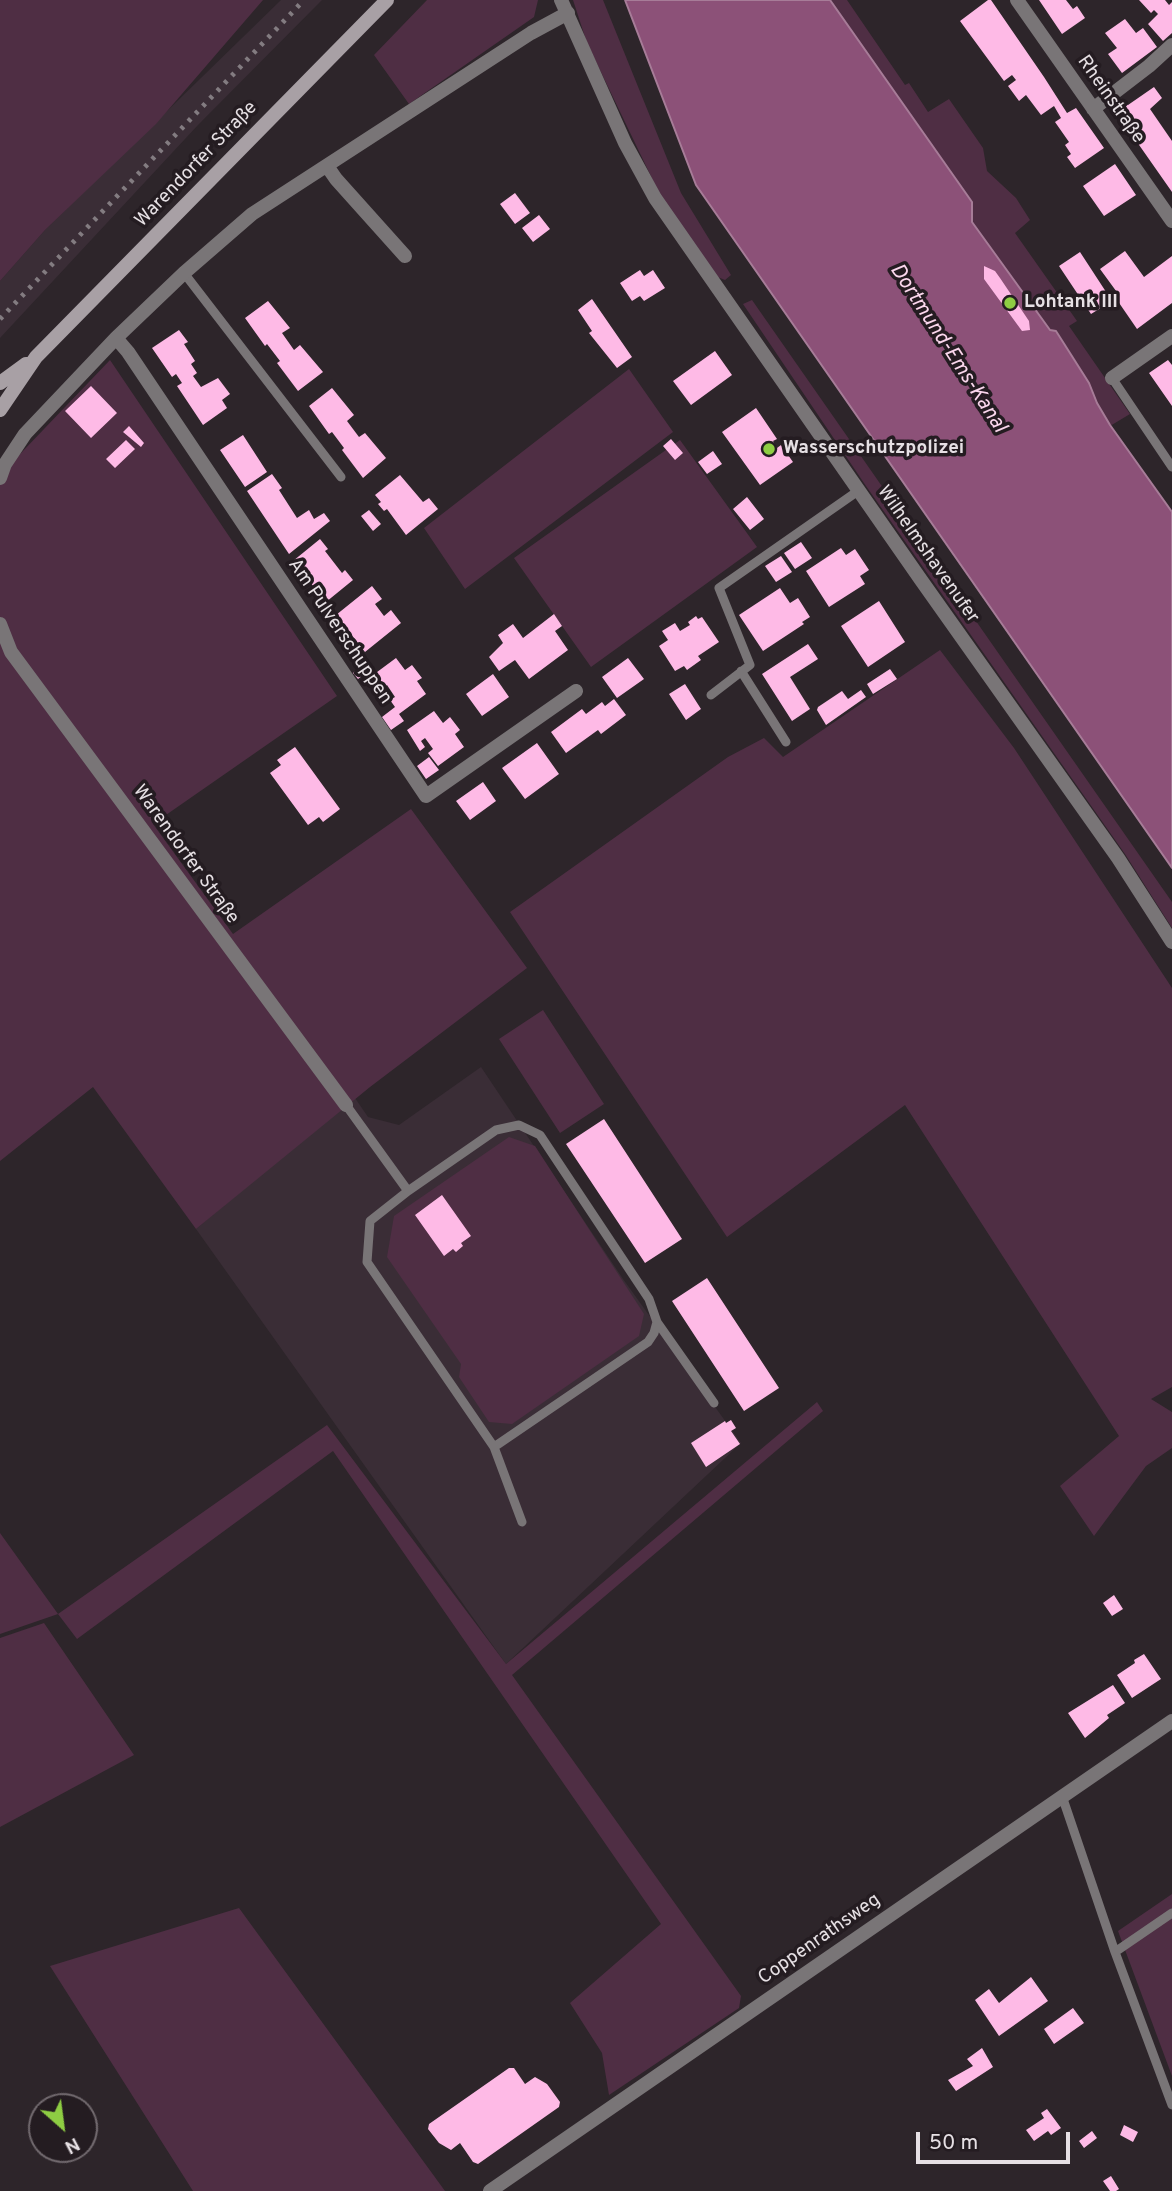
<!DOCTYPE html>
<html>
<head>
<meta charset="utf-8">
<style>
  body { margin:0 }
  #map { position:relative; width:1172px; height:2191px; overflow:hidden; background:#2d252a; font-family:Overpass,sans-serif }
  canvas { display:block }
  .north { position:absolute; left:28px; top:2093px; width:70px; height:70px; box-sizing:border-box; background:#241c21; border:2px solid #726a6f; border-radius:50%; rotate:152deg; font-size:19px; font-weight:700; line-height:28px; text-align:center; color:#e6e0e4 }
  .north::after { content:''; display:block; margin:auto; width:24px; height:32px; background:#8ecd43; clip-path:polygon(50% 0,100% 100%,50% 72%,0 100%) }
  .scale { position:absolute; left:916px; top:2132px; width:154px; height:32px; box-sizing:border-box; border:4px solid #e6e0e4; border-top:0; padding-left:9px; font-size:21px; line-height:24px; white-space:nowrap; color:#e6e0e4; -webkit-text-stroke:5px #241c21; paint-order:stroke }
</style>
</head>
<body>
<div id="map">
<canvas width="1172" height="2191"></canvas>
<div class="north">N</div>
<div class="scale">50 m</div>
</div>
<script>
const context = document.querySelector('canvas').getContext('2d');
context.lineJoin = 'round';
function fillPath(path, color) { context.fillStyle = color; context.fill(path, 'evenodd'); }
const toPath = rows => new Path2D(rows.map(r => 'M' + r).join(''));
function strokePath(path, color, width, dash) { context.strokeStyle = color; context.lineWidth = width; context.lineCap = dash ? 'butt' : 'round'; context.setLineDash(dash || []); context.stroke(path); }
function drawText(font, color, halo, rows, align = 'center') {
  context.font = font + ' Overpass,sans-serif'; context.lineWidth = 7; context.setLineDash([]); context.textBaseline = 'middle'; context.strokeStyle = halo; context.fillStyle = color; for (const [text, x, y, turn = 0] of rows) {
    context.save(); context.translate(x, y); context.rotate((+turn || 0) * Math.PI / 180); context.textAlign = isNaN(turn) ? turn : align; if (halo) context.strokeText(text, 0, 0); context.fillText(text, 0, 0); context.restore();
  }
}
fillPath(toPath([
  [281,0,322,0,198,125,0,338,0,281,45,230],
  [481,1067,623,1279,741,1443,506,1664,196,1229,323,1122,355,1098,368,1117,399,1125]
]), '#3a2d36');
fillPath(toPath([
  [0,0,263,0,156,124,45,230,0,281],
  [427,0,538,0,534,17,409,104,374,55],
  [573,0,603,0,681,193,731,275,725,280,715,276,660,195,587,43],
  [830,0,847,0,905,85,909,83,928,112,949,99,983,148,987,171,1016,198,1030,220,1015,233,1077,321,1069,326,1130,414,1110,426,1097,403,1089,383,1057,331,1050,331,972,222,972,202],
  [752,300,1172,902,1172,928,1125,854,866,486,743,304],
  [110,360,337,696,153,824,233,934,411,809,527,968,370,1087,196,1229,93,1087,0,1161,0,475],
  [629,369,673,432,465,589,424,528],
  [680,440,757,547,591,667,514,558],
  [940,650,1014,748,1172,988,1172,1387,1151,1399,1172,1412,1172,1448,1146,1466,1094,1536,1060,1486,1119,1436,905,1105,727,1237,510,912,728,757,764,738,783,757],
  [543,1010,604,1104,560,1133,499,1039],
  [509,1137,535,1146,644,1314,639,1336,512,1424,489,1422,459,1377,461,1364,387,1257,394,1216],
  [817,1402,823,1411,512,1675,741,1996,739,2008,609,2095,602,2053,570,2003,661,1924,333,1451,77,1639,58,1614,0,1634,0,1533,58,1614,327,1425,506,1664],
  [44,1623,134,1755,0,1827,0,1638],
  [1172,1894,1172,2076,1118,1931],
  [239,1908,445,2191,193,2191,50,1966]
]), '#4f2e44');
const water = toPath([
  [625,0,830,0,972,202,972,222,1050,330,1056,331,1089,383,1097,403,1110,425,1172,512,1172,868,696,185,625,0]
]);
fillPath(water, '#8c5178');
strokePath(water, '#a77c98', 2);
fillPath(toPath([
  [988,0,991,0,1044,77,1067,113,1076,108,1104,148,1075,168,1067,157,1071,154,1065,145,1069,142,1055,122,1061,118,1054,106,1041,115,1026,95,1019,101,1008,86,1016,80,1012,75,1004,81,960,21],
  [1039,0,1066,0,1073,9,1077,6,1085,18,1062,34],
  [1139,0,1165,0,1169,5,1172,2,1172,33,1163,41,1148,24,1158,14,1154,10,1151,13],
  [1125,19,1136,33,1143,28,1157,47,1122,73,1108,54,1117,48,1105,33],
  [1154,87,1162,98,1150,109,1172,141,1172,192,1116,112,1125,104,1128,105],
  [1115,164,1136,195,1104,216,1083,186],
  [515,193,530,213,515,224,500,204],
  [539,215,550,229,533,242,522,228],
  [1125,251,1144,277,1172,256,1172,303,1137,329,1115,297,1119,295,1100,269],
  [1080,252,1110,298,1103,302,1104,306,1091,314,1059,266],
  [984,266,995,271,1000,278,1029,321,1030,330,1022,331,984,279],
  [640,270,644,276,653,270,665,288,644,301,640,296,632,301,620,283],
  [592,299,632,357,617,368,589,333,592,331,578,310],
  [268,301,290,328,282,333,294,350,300,345,323,372,298,391,277,363,280,361,267,344,265,346,245,318],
  [179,330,188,342,184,344,195,361,191,364,197,373,193,376,201,387,218,378,230,394,222,400,227,408,203,425,177,386,182,383,176,374,172,377,152,348],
  [715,351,732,375,691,405,673,381],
  [1168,360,1172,365,1172,406,1149,373],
  [91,386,117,413,91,438,65,411],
  [332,388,354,415,347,421,359,437,365,433,386,458,363,478,342,450,344,448,332,432,329,434,309,406],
  [756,408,777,439,773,441,777,448,781,445,793,462,760,485,722,432],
  [129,426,144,443,141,447,123,432],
  [243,435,267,472,245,487,220,450],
  [671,439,683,453,675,460,663,446],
  [126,440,135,449,115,468,106,459],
  [713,451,722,464,707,474,698,462],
  [272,474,282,488,279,490,297,518,309,510,314,519,324,513,330,521,289,554,247,491],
  [400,475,423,502,429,498,438,509,406,535,387,509,384,511,378,504,381,502,375,495],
  [747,497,764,519,750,530,733,509],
  [369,510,381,524,373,531,361,516],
  [320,539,328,549,325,551,342,573,345,570,353,580,326,602,293,561],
  [801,542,812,558,795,569,784,553],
  [841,548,846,555,855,549,869,570,860,576,865,584,829,607,806,571],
  [781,556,792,572,776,582,765,566],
  [372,586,382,599,375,604,384,616,391,610,401,623,365,652,336,615],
  [780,588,790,603,798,598,810,617,802,622,804,624,763,651,739,615],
  [879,601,905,642,868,667,841,626],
  [554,614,562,626,555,631,568,650,529,679,515,660,499,671,489,657,503,643,498,635,513,624,523,638],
  [696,616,698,619,702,617,719,642,698,656,701,660,687,670,684,666,675,671,659,646,668,640,662,631,675,623,680,631,690,625,688,622],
  [808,644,818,659,790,677,810,709,792,721,762,674],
  [396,658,405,670,412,665,422,678,417,681,426,694,399,714,404,721,391,730,382,717,395,707,390,700,395,697,387,685,383,688,388,695,382,699,369,678],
  [628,658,644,679,617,698,602,677],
  [365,663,370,670,358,679,353,673],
  [890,669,897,679,873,694,867,684],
  [493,674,509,697,482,716,466,694],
  [685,684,701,709,686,720,669,694],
  [861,690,866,697,826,725,817,710,818,707,842,691,848,699],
  [614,699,626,715,601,734,598,730,566,753,551,732,582,709,586,714,602,702,605,706],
  [434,711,443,723,450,717,460,730,455,734,464,747,438,766,428,753,433,749,425,738,421,741,425,747,420,751,407,730],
  [537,743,559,774,525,799,502,768],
  [295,747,340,809,323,822,319,817,308,825,270,773,281,765,277,760],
  [429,757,439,770,426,779,417,766],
  [483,782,496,801,470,820,456,801],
  [604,1119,682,1239,645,1263,566,1144],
  [442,1195,471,1236,461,1243,463,1246,456,1252,453,1249,444,1256,415,1215],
  [707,1278,779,1388,744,1411,672,1301],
  [731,1420,736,1428,731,1431,740,1444,706,1467,691,1443,725,1421,726,1423],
  [1114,1595,1123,1609,1112,1616,1103,1603],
  [1144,1654,1161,1679,1132,1698,1117,1675,1135,1663,1134,1660],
  [1113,1685,1125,1703,1107,1715,1109,1718,1085,1738,1068,1713],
  [1031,1977,1048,2001,999,2036,975,2000,989,1989,999,2003],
  [1073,2008,1084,2023,1054,2044,1044,2029],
  [982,2048,993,2067,956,2091,948,2080,973,2066,967,2059],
  [509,2068,514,2068,525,2084,535,2077,547,2084,560,2102,559,2107,478,2164,473,2162,460,2143,451,2150,439,2143,428,2129,429,2124],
  [1047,2109,1061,2128,1051,2135,1048,2131,1034,2141,1026,2130,1044,2118,1041,2113],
  [1124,2125,1138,2132,1133,2142,1120,2135],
  [1092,2131,1097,2138,1084,2148,1079,2141],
  [1111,2176,1119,2189,1116,2191,1110,2191,1103,2181]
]), '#febae6');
strokePath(toPath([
  [184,273,341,477],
  [1112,378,1172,467],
  [741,671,786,742],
  [711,695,750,665,719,588,858,491],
  [346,1105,408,1191,370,1221,367,1262,494,1447,648,1342,654,1333,657,1322,649,1299,540,1135,519,1125,496,1130,408,1191],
  [657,1322,714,1403],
  [494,1447,522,1522],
  [1062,1796,1115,1952,1172,2105],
  [1115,1952,1172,1913]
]), '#797577', 9);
strokePath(toPath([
  [561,0,625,143,655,198,921,580,1118,858,1172,942],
  [1017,0,1172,221],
  [1093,109,1149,66,1172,45],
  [327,166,336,179,405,256],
  [116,338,128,352,426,796,576,691],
  [1112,378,1172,336],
  [0,478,5,464,25,434,116,338,184,273,252,214,531,33,568,13],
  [0,624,11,652,346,1105],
  [490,2191,1172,1721]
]), '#797577', 14);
strokePath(toPath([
  [0,383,26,364],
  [0,410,36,357,387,0]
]), '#a8a0a5', 14);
strokePath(toPath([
  [0,319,304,0]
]), '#837c81', 5, [3.5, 7]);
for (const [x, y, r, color] of [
  [1010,303,7,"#8ecd43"],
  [769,449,7,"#8ecd43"]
]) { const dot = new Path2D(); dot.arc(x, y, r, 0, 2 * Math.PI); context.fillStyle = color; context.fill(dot); strokePath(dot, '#241c21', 2.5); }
drawText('19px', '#e6e0e4', '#241c21', [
  ["Rheinstraße",1110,100,55],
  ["Warendorfer Straße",197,165,-46],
  ["Wilhelmshavenufer",927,555,55],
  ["Am Pulverschuppen",339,632,56],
  ["Warendorfer Straße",185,855,54],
  ["Coppenrathsweg",820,1940,-35]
]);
drawText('bold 19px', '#e6e0e4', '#241c21', [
  ["Lohtank III",1024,303],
  ["Wasserschutzpolizei",783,449]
], 'left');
drawText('italic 21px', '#fbd7ed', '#241c21', [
  ["Dortmund-Ems-Kanal",947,349,57]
]);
</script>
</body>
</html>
